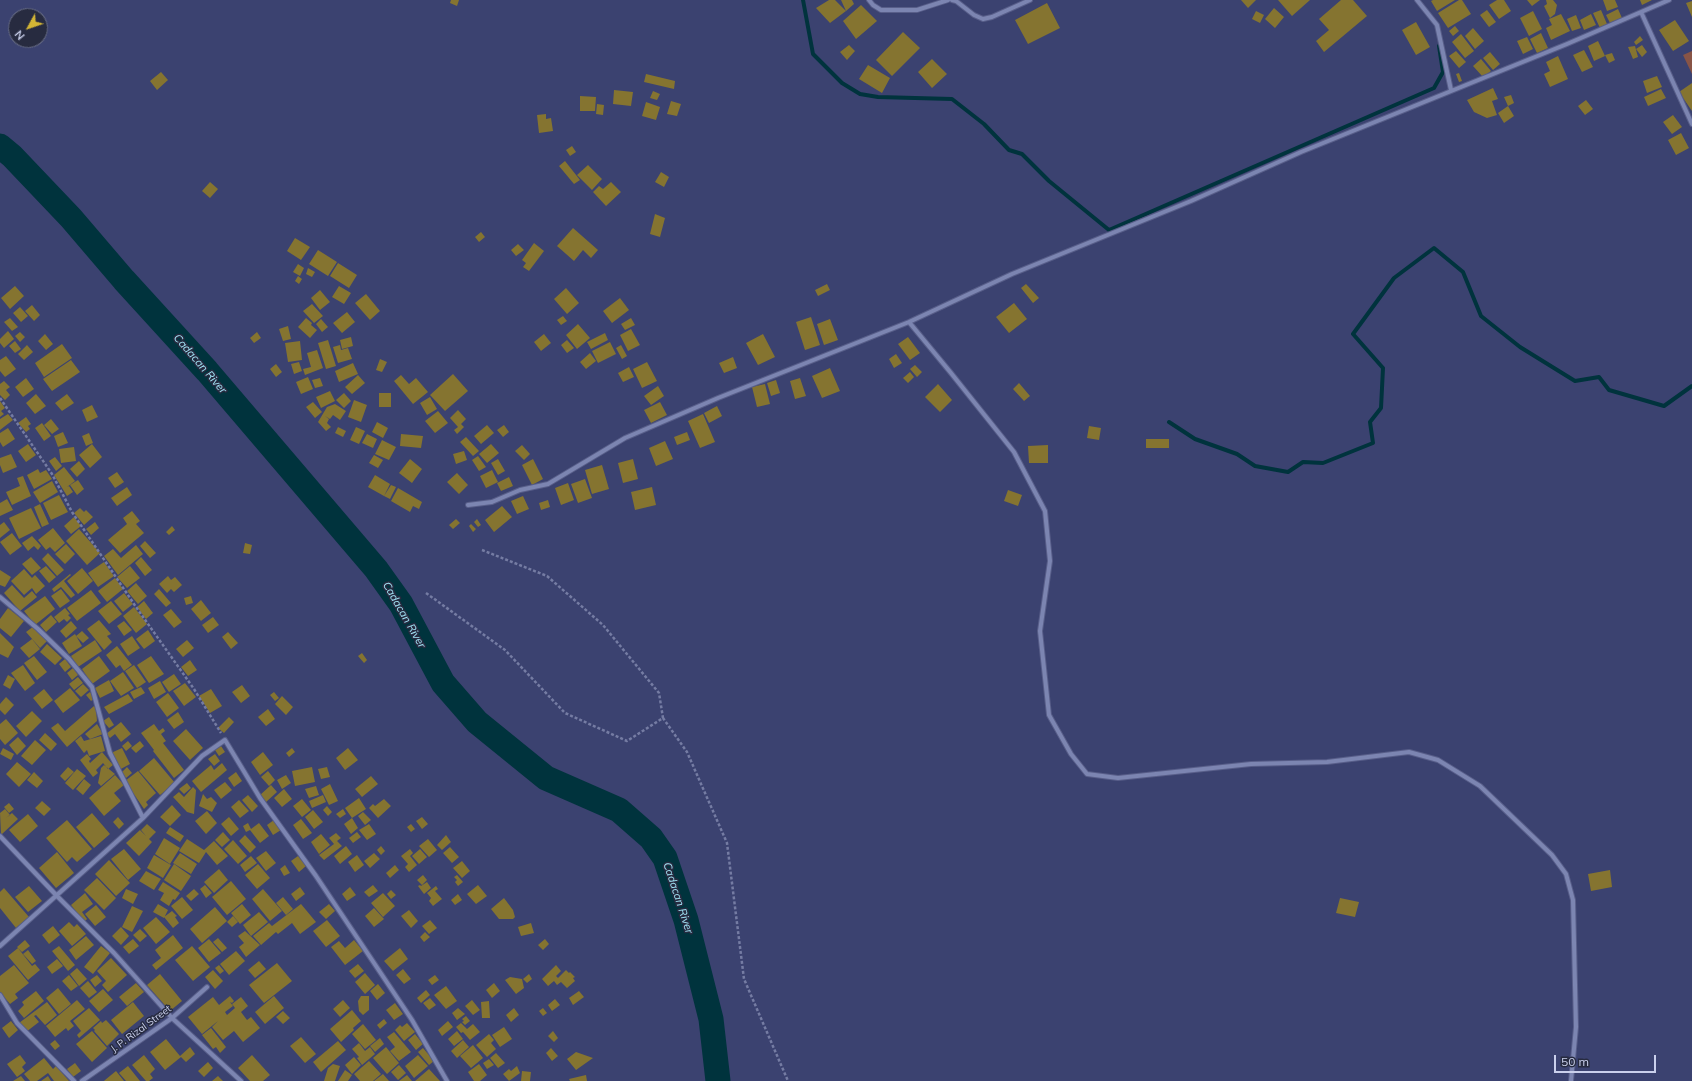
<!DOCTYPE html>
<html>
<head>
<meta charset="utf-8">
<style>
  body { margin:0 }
  #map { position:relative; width:1692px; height:1081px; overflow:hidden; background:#3b4270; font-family:Mulish,sans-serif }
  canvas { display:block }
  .north { position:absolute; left:8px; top:8px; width:40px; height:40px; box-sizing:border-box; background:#272b40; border:1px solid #686d85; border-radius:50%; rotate:230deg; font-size:11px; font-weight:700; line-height:16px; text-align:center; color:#cad0ec }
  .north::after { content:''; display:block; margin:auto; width:14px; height:18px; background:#d4b635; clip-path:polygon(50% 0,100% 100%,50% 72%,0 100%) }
  .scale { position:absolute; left:1554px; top:1055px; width:102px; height:18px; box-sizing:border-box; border:2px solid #cad0ec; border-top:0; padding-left:5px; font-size:12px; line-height:14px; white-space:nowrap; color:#cad0ec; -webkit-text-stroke:3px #272b40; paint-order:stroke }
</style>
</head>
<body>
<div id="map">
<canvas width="1692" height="1081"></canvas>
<div class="north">N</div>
<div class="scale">50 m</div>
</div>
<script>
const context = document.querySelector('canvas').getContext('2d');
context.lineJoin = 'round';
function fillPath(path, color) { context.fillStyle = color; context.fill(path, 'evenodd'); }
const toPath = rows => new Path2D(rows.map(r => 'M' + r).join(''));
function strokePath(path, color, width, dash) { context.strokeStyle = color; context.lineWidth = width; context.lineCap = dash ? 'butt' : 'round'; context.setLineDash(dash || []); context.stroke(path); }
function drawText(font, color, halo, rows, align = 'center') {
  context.font = font + ' Mulish,sans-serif'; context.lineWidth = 3; context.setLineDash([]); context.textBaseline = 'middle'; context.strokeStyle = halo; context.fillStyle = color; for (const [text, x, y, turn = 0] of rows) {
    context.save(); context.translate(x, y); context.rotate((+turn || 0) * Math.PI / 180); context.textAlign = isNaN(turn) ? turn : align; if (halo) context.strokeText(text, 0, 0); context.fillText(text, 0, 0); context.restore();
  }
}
fillPath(toPath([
  [1692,51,1692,74,1683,55]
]), '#885446');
strokePath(toPath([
  [803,0,813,54,842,83,860,94,878,97,952,99,984,124,1009,150,1022,154,1049,181,1109,230,1434,88,1443,72,1439,46],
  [1169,422,1195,439,1237,454,1255,466,1288,472,1303,462,1323,463,1373,443,1370,422,1381,408,1383,368,1353,334,1394,278,1434,248,1463,272,1481,316,1520,347,1575,381,1599,377,1609,390,1664,406,1692,386]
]), '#00333d', 4);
strokePath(toPath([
  [0,146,12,156,71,218,124,280,207,371,376,569,401,604,443,683,477,722,546,778,619,810,651,838,665,858,686,920,711,1019,718,1081]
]), '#00333d', 25);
fillPath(toPath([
  [451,0,459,0,457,6,450,3],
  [829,0,835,0,846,11,830,23,816,8],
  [841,0,852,0,854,4,846,11],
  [1241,0,1256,0,1248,8],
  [1278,0,1310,0,1292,16],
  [1341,0,1353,0,1367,16,1324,52,1316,41,1329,30,1319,19],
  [1433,0,1455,0,1437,11,1431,1],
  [1459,0,1462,0,1471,14,1448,28,1438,13],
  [1497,0,1504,0,1511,11,1499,19,1489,5],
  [1527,0,1540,0,1532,6],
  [1546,0,1553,0,1557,5,1555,14,1550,18,1544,6,1547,4],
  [1603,0,1615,0,1618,7,1607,11],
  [1640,0,1652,0,1642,5],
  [1692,1,1692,17,1686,3],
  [1047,3,1060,28,1028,44,1015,20],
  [861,5,877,21,856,39,843,21],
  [1274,8,1284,17,1275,28,1265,19],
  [1618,9,1622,18,1610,23,1606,15],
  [1487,10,1496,22,1489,27,1480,15],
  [1601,10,1607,24,1600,28,1593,13],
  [1256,11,1264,15,1260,23,1252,19],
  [1533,11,1542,29,1529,36,1520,18],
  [1561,14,1570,31,1551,40,1546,28,1552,25,1549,19],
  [1591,14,1596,25,1584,30,1580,20],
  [1576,15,1581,28,1572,31,1567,19],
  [1675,20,1689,41,1673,51,1659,30],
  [1416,22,1430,47,1416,55,1402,30],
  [1455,26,1459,31,1453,36,1449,31],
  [1473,28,1484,41,1475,49,1465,36],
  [903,32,920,48,892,76,876,60],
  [1541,33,1548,48,1537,53,1530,39],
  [1461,34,1474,51,1465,58,1452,42],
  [1640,36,1643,40,1636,45,1634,42],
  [1527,37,1533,49,1523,54,1517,41],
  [1598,41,1605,56,1594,61,1588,46],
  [849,45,855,51,847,60,840,52],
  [1642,45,1647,52,1642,57,1636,49],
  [1635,46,1638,57,1633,59,1628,47],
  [1584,50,1593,67,1582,72,1573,55],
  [1456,51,1466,62,1459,68,1449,56],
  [1490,52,1500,64,1493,70,1483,58],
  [1612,53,1615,60,1609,63,1605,55],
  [1558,56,1568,79,1550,87,1544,74,1550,71,1546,62],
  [932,59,947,74,932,88,918,72],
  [1481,59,1491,71,1483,77,1473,66],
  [868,65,890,78,882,93,859,79],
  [161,72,168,80,157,90,150,81],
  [1459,73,1462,81,1459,82,1456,74],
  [646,74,675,81,674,89,644,82],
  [1657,76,1662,87,1647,93,1643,81],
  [1692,83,1692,111,1679,92],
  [1493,88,1498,99,1492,101,1497,115,1487,118,1474,112,1467,100],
  [1661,89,1666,98,1648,106,1644,97],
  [614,90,633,92,631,106,613,104],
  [653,91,660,94,657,100,650,98],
  [1511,95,1514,103,1508,106,1504,97],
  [580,96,596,97,595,111,580,111],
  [1586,100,1593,109,1585,115,1578,106],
  [671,101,681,104,677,116,667,114],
  [646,102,660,107,656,120,642,116],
  [597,104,604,105,603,115,596,114],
  [1508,106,1514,116,1504,123,1498,113],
  [546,114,546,119,551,118,553,131,539,133,537,115],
  [1673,115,1682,127,1672,134,1663,122],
  [1681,133,1689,148,1676,155,1668,140],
  [572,146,576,152,570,156,566,150],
  [565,161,580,180,574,184,559,166],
  [588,165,602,179,592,190,577,175],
  [661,172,669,177,664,187,655,182],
  [210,182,218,189,210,198,202,191],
  [611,182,621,192,606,206,593,192,599,186,603,189],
  [655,214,665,218,660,237,650,234],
  [573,228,598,250,591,258,583,250,574,261,557,246],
  [481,232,485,237,479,242,475,237],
  [295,238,310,247,301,260,287,251],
  [534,243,544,251,529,271,523,267,526,263,522,260],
  [518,244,524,250,516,256,511,250],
  [318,250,337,262,328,276,309,264],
  [338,263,357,275,349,288,330,276],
  [298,264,304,268,300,276,293,272],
  [308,268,315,272,312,277,306,274],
  [298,276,302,279,299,284,295,281],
  [827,284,830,290,818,296,815,290],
  [1026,284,1039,298,1033,303,1021,288],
  [15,286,24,296,10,309,1,298],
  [339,286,351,293,344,304,332,297],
  [566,288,579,303,567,314,554,299],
  [320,290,330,302,320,310,311,298],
  [366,294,380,311,370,320,355,303],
  [620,298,629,310,612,323,603,311],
  [1014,303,1027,319,1009,333,996,317],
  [312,304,323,316,314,323,303,311],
  [32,305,40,315,34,321,25,311],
  [20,307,28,316,21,322,13,313],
  [347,312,355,322,342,333,333,323],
  [563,316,567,321,561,325,557,320],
  [811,317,820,345,805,350,796,322],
  [10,318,18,327,12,331,4,322],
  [306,318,312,323,311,325,317,330,310,338,298,327],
  [631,318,635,325,625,330,621,324],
  [321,319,328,327,322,332,316,324],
  [830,319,838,340,824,345,817,324],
  [578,324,590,338,577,349,566,335],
  [288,326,291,339,283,341,279,329],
  [631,329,640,345,628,351,620,335],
  [8,331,14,339,4,348,0,343,0,339],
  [20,332,25,337,20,342,15,336],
  [257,332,261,338,254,343,250,338],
  [605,333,608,340,591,349,587,342],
  [45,334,53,344,46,350,38,341],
  [544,334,551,343,541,351,534,342],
  [763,334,775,357,758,365,746,343],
  [351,337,353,346,342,349,340,340],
  [908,337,920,353,910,360,898,344],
  [328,340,336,366,326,369,318,343],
  [567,340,574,348,567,353,561,345],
  [15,341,21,349,15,353,9,346],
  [300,341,302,360,288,362,285,343],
  [610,342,616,354,598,363,592,351],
  [62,344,72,358,44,377,35,363],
  [27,345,33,352,24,360,18,354],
  [340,345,341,350,348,348,352,359,338,363,333,347],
  [621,345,627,356,622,359,616,348],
  [317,350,323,368,305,375,303,369,311,367,307,353],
  [590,353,596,361,586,369,580,362],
  [896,354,902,363,894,368,889,359],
  [6,356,16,369,5,377,0,371,0,360],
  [733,357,737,368,724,373,719,363],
  [380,359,387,362,382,372,376,370],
  [71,360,80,372,52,391,43,379],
  [299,362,302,371,294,374,291,364],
  [647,362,657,381,642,388,633,369],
  [353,363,358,374,339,382,335,371],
  [276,364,282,372,276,377,270,369],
  [915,365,922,372,917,377,910,369],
  [629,367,634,377,623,382,618,373],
  [830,368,840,391,822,398,812,376],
  [910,372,914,377,908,383,903,378],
  [453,374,468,391,445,411,430,395],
  [358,375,365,383,352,394,345,387],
  [401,375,409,384,416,378,428,392,413,404,394,381],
  [308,377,313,389,301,394,296,382],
  [26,378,34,389,23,397,15,387],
  [320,378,323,386,315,388,312,380],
  [800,378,806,396,795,399,790,381],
  [776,380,780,393,771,396,767,383],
  [4,381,10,387,6,390,10,395,5,400,0,395,0,384],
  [1019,383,1030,396,1024,401,1013,389],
  [765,384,770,404,757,407,752,387],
  [938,384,952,400,940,412,925,397],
  [658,386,664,396,651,405,644,396],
  [330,391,335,401,321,408,316,397],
  [344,393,351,401,344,408,336,400],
  [379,393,391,393,391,407,379,407],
  [36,394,46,406,35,414,26,403],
  [67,394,74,403,62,411,55,403],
  [430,397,437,409,427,415,420,403],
  [354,400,367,405,361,422,348,417],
  [0,401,5,408,1,411,4,414,0,417],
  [313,402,322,412,315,418,306,407],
  [660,402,667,415,651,423,644,410],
  [335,404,346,411,340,420,333,415,330,419,325,416,329,419,327,423,331,427,326,431,318,422,327,407],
  [92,405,98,417,87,422,82,410],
  [717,406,722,416,709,423,704,413],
  [458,410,466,419,461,424,464,427,457,434,454,430,458,427,450,418],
  [438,411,448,423,435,433,425,421],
  [8,414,13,420,0,430,0,419],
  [703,414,715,442,700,448,688,421],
  [26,417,31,424,28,426,30,429,26,432,18,423],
  [51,419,59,429,52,434,44,425],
  [377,422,388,428,383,438,372,432],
  [42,423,51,436,44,441,35,428],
  [487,425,494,433,481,444,474,436],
  [504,425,509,432,503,437,497,430],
  [1089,426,1101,428,1099,440,1087,438],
  [338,427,346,431,343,437,335,433],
  [356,427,365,431,359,444,350,440],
  [8,428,15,439,3,447,0,442,0,433],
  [63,432,68,443,58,447,54,436],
  [687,432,690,440,677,445,674,437],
  [89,433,93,443,86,446,82,436],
  [367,434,377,439,373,448,362,443],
  [401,434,423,436,421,448,400,446],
  [466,437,479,451,473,456,460,442],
  [1146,439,1169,439,1169,448,1146,448],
  [382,440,396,447,389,460,375,454],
  [665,441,673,459,656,466,649,448],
  [28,444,36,455,26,462,18,451],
  [92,444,102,457,90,468,79,455],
  [491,444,499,453,487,463,479,454],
  [522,445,530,454,524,460,515,451],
  [1048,445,1048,463,1029,463,1028,446],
  [74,447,76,461,61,463,59,449],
  [464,451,467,460,456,464,453,454],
  [11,454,17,467,3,473,0,465,0,458],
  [374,455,383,460,378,468,369,463],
  [478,456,486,467,479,471,472,460],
  [55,457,62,466,56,471,49,461],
  [410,459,422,469,412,483,399,473],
  [498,459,505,471,498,475,491,463],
  [533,459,543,479,532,485,522,465],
  [633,459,638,479,623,483,618,463],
  [79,461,85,469,77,477,70,469],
  [602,465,609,489,592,494,585,470],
  [64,467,75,481,67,487,69,486,73,492,67,496,54,475],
  [38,469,40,473,46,470,52,479,34,489,27,475],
  [492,470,498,482,486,488,480,476],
  [117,472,124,482,115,488,108,478],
  [457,473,468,485,459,494,447,482],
  [375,475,390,484,384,496,368,487],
  [23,476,31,496,12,505,6,492,20,486,17,478],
  [509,477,513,486,501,491,497,483],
  [585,479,592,498,578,503,571,484],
  [78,480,84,489,77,495,70,485],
  [52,481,58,492,40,503,33,492],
  [568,483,574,500,561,505,555,488],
  [391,485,396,487,390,499,384,496],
  [127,487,132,495,117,506,111,498],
  [652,487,656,505,635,510,631,492],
  [398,488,422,502,419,509,413,506,410,512,391,501],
  [1008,490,1022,495,1018,506,1004,501],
  [59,495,68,512,51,520,43,503],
  [523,496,529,509,517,514,511,501],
  [7,499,13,510,0,516,0,503],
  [548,500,550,507,541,510,539,503],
  [40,504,49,524,42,527,34,507],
  [502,506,512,517,494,532,485,520],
  [31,508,41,528,19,539,9,518],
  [80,508,84,512,86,510,93,517,84,525,74,513],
  [132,511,140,521,136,524,144,533,120,553,108,540,127,524,123,518],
  [74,517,81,526,71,534,64,526],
  [456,519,460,523,453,529,449,525],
  [477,519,481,525,478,527,474,522],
  [4,522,10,530,0,538,0,525],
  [95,522,99,528,91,535,86,529],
  [471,524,476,529,473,532,469,526],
  [172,526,175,530,169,535,166,532],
  [53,528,65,543,55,552,50,547,46,550,38,540],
  [79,529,100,553,87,565,66,541],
  [12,533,22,546,10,555,0,542],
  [32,536,41,546,38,550,34,546,28,551,22,543],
  [145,541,156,553,150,558,140,546],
  [245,543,252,545,250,554,243,553],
  [66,544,75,554,65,564,55,554],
  [136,545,143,554,118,575,104,556,113,549,121,558],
  [48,553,64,570,57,576,42,559],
  [31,557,41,568,32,575,22,564],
  [141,557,152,570,145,576,135,563],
  [104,562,114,576,98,587,88,573],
  [46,566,56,577,49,583,39,571],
  [130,566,140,578,127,588,117,577],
  [82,568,93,581,78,594,67,581],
  [24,569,32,578,35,575,45,586,36,594,32,588,24,595,11,581],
  [0,570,11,577,5,587,0,585],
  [70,574,71,575,64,581,75,595,71,598,61,587,54,592,52,589],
  [168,576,171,580,175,577,182,585,174,592,171,589,167,593,159,584],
  [115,578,123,589,107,602,98,591],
  [136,583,147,596,138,604,127,591],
  [12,585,24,598,32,591,37,597,20,611,4,593],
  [61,589,70,601,60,608,51,596],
  [159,589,171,603,166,607,154,594],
  [91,590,101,603,77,621,67,608],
  [124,593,133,604,123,612,114,601],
  [45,596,55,609,35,625,24,611],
  [191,596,193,603,186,605,184,598],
  [201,600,211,613,201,621,191,609],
  [111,601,122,614,109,624,98,611],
  [144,601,153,613,146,619,137,607],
  [134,607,147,624,136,633,123,616],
  [8,608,24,621,11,637,0,628,0,619],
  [65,608,70,614,68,615,71,618,67,622,64,619,59,623,54,617],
  [171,609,182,622,174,628,163,615],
  [51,615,57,622,46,632,40,625],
  [213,617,219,625,208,633,202,625],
  [99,620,111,634,107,636,112,642,104,650,87,629],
  [71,621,77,628,66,638,60,631],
  [124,621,132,630,124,636,117,626],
  [34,626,47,641,40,648,26,632],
  [148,630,155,641,144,649,136,639],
  [82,631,89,638,83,643,76,636],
  [228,632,238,643,231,649,222,637],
  [0,633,14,647,8,658,0,654],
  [75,634,82,646,69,654,62,643],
  [132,636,140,648,128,656,120,644],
  [32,639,40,649,29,658,20,648],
  [95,640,102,651,78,667,71,656],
  [187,640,194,648,183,657,176,649],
  [47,644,62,658,55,665,40,652],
  [117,646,132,665,124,671,120,665,116,668,106,655],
  [362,653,367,660,364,663,358,656],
  [34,656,47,672,37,680,24,663],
  [99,656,110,671,92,684,82,669],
  [151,656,164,674,149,683,137,665],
  [65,659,71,667,65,672,59,664],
  [190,660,197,670,188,676,181,667],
  [23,665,35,683,25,691,11,673],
  [134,665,146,682,137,688,125,671],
  [73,668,78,675,72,680,67,673],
  [123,672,134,688,121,696,110,681],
  [174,674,181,684,169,692,162,682],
  [8,675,15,679,10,689,3,685],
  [78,677,83,683,74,690,69,684],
  [109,680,114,691,100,698,95,688],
  [160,681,166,692,154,699,148,688],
  [185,683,196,697,184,706,173,691],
  [83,684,89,690,81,697,75,691],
  [242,685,250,696,241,703,232,692],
  [141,687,145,693,134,699,130,692],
  [70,688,80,700,63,713,54,701],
  [44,689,53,700,42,709,33,698],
  [211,689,222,706,210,713,199,696],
  [90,692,95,698,91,701,86,695],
  [274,692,279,698,275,701,270,695],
  [168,693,179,708,167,717,156,702],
  [128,694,133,701,109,714,104,707],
  [282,696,293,707,286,715,275,704],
  [6,697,14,705,5,715,0,710,0,704],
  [94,706,96,709,97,721,67,747,51,728,58,723,65,731],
  [268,709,275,719,266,726,258,717],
  [32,711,42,721,26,737,16,726],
  [178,712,184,722,174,729,167,720],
  [109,717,114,725,109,728,103,721],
  [229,717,234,722,224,733,218,728],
  [6,719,18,733,5,745,0,739,0,724],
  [121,722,131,734,121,742,115,734,110,738,106,734],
  [97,724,103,734,90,739,85,734],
  [154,724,159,731,163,728,165,731,161,734,166,741,163,743,184,770,174,778,153,751,154,750,141,733],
  [186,729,203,748,190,760,173,741],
  [45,733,57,744,51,751,39,740],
  [81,736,84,741,101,736,105,751,89,756,87,750,84,753,75,741],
  [18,737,26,746,17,755,9,745],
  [35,740,46,750,32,765,21,756],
  [128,741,132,746,126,751,122,746],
  [140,741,144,746,136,753,131,748],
  [221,746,225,752,219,756,215,750],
  [3,748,14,754,11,760,0,754],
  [122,748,130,764,119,770,111,753],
  [292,748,295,752,289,757,286,753],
  [348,748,358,760,345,770,336,758],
  [102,752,113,765,108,769,103,763,96,770,98,773,93,777,80,760,87,754,91,759,89,761,90,763],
  [263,752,273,765,260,775,251,762],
  [215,754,220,761,214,766,208,759],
  [154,758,175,783,160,795,139,771],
  [17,762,31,774,19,787,6,774],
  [222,763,227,770,201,792,192,781,211,765,214,770],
  [104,765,115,774,101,786,98,783,101,768],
  [68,767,74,772,65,781,60,776],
  [127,767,132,773,126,778,122,772],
  [312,767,315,782,295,786,292,771],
  [327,767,330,777,321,779,318,769],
  [77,769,86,776,73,790,65,783],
  [138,771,156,793,146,802,148,805,144,809,125,781],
  [268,771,275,780,269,786,261,777],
  [34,772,43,781,37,788,27,780],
  [236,772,242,781,234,787,228,778],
  [115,775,124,785,114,793,121,801,104,816,89,798],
  [286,775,291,783,282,789,277,780],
  [371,776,378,784,362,797,355,789],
  [84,779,91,785,83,795,76,789],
  [225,782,232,790,221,799,214,790],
  [187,783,191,788,184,794,179,789],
  [330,784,338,801,329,805,321,789],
  [271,785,277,792,265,803,259,796],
  [316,786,319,795,309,798,305,789],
  [193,787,196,790,194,814,187,812,173,797,179,792,184,797],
  [284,789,292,799,282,807,274,798],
  [203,794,207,799,211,797,217,803,212,812,199,806],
  [248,795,258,806,252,812,242,800],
  [323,795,326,802,312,808,309,801],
  [359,798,366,809,352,818,345,808],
  [302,799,311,810,302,817,293,806],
  [384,799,391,806,378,818,369,808,373,804,375,806],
  [239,800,249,811,240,818,231,807],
  [42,801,51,809,44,816,35,808],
  [9,803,14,809,9,813,4,807],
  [172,805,181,815,170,826,160,817],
  [327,806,332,812,328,816,323,810],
  [5,809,10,815,6,818,12,813,18,819,1,835,0,813],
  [343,809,346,814,340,818,336,814],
  [313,810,323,822,314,829,305,817],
  [207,811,217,823,206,834,195,821],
  [363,812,371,820,365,825,358,816],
  [92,813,110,834,94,848,76,827],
  [28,814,38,826,20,842,9,830],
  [118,817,124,824,119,829,113,822],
  [229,817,239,829,231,836,221,824],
  [422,817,428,824,422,829,416,821],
  [352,818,358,828,351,834,344,824],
  [301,819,312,833,303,839,293,825],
  [67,820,92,849,77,862,72,857,67,862,46,838],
  [274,820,281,830,273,835,267,825],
  [248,823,251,829,259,823,269,836,260,843,250,830,246,832,243,826],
  [147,824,156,832,149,839,152,842,139,856,126,843,140,830,146,836,141,830],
  [369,824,376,834,367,840,359,830],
  [411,824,415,829,411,832,407,827],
  [170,827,184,836,180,842,166,833],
  [223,832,230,840,222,847,215,840],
  [357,832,361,837,353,843,349,838],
  [336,833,341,838,337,841,342,846,324,860,319,855,334,844,329,838],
  [321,834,330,845,319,854,311,842],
  [245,835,256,847,250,853,239,841],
  [446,835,451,842,442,850,437,845],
  [164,838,180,848,170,864,155,854],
  [187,839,204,850,214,841,228,856,217,865,206,852,199,863,179,851],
  [428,839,437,850,429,857,419,846],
  [233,840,247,856,238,864,224,849],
  [346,846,352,854,340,864,334,856],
  [381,846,385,851,381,855,377,850],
  [450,847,459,857,452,863,443,853],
  [124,849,141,869,128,880,111,859],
  [410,849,413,853,410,856,417,865,409,872,405,867,408,864,401,856],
  [420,849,427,857,419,864,412,856],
  [266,851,276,863,266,871,256,858],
  [57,852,74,873,56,888,39,868],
  [180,853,197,864,191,874,173,863],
  [374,853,380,859,370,868,364,861],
  [154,855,171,865,163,878,147,868],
  [357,855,364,865,355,872,348,862],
  [251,856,257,863,245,872,240,865],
  [298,856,306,866,299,872,291,861],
  [109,860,130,883,116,896,95,874],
  [462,861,470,871,462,878,453,868],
  [174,864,191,876,181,891,164,880],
  [258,864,270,878,257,889,245,875],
  [285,865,290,873,284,876,280,869],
  [395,865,399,870,390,878,386,873],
  [219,869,228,880,214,893,204,882],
  [1610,870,1612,887,1591,891,1588,874],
  [146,871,161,879,154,890,139,881],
  [423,875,427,880,422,885,417,880],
  [457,875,463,882,458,886,455,882,457,880,454,877],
  [97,878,116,898,104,910,84,890],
  [231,881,246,899,227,915,212,897],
  [163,882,180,893,175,900,173,899,169,906,160,900,164,893,158,890],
  [427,882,431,888,424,894,418,886,420,885,421,886],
  [205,885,212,893,206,898,200,889],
  [373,885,378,891,369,897,364,892],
  [478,885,487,896,476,904,467,894],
  [29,886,42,901,28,912,15,897],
  [436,886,438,889,435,891,442,899,433,906,429,901,431,898,427,893],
  [300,887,305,894,296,901,291,894],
  [350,887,356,895,347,901,342,894],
  [4,888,29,917,16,928,0,908,0,892],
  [126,889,138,894,133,904,122,898],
  [194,889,199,894,191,901,186,896],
  [263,889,282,911,270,921,252,899],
  [391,890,396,895,391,899,387,894],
  [85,893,93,904,82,912,87,919,84,922,71,905],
  [383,893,395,906,383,917,371,903],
  [458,894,462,900,455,905,451,900],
  [182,897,193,910,182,919,171,906],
  [283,897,293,909,286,915,276,903],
  [504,898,513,910,515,917,513,919,499,919,491,909],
  [1340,898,1359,902,1355,917,1336,913],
  [158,904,168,910,164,918,153,912],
  [242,904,251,915,240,924,231,913],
  [301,904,316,922,300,934,292,923,278,934,276,932,261,945,253,936,269,923,272,926],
  [329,904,335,911,326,919,319,912],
  [96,905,106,917,95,926,85,914],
  [132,906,143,911,132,932,122,927],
  [215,907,227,921,202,943,190,929],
  [374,908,384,919,374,927,365,916],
  [409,910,418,921,411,928,401,916],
  [172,911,177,916,175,917,179,923,173,928,164,917],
  [259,912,268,922,251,936,243,925],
  [233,916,238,922,232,927,227,922],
  [156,917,170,932,156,944,143,928],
  [327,920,340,936,326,947,313,931],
  [430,920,437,928,429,934,422,926],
  [69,922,74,927,77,924,86,934,72,946,59,931],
  [531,923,534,933,521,936,518,927],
  [53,926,60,935,49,944,42,935],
  [121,927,129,936,121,945,112,936],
  [140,929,147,936,140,942,133,935],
  [245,931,260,945,246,957,239,947,244,943,238,936],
  [425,932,430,937,424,942,420,937],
  [173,935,183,948,156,970,152,965,161,958,155,950],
  [86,936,94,945,76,960,69,950],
  [218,938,227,948,222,952,213,942],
  [133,939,139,946,129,954,123,947],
  [209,939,221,953,209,962,198,948],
  [545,939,549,944,543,950,538,945],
  [25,940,30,946,22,952,17,947],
  [354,940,363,951,345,965,331,947,339,941,345,948],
  [59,946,75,965,68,971,52,951],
  [101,946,110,953,93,974,84,967],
  [192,946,210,967,193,981,175,960],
  [18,948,32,966,35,964,40,970,28,980,8,956],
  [400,948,408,959,393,971,384,961],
  [28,950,36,961,32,964,23,954],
  [236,951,245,961,229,975,220,964],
  [111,958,127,975,108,992,102,985,106,981,97,971],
  [57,959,63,966,52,974,47,967],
  [259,961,266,969,255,978,248,970],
  [277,963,292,981,264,1003,249,985],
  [358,964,364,971,355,978,349,971],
  [14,965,29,983,15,994,18,998,10,1004,0,992,0,976],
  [219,965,224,971,220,974,215,968],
  [556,965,561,971,556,976,558,978,566,970,569,973,570,972,575,977,573,978,575,981,567,988,561,982,557,985,554,981,548,986,542,979],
  [77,968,87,979,79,986,70,974],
  [403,969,411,979,404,984,396,975],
  [213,970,223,981,215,989,205,977],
  [365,973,375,985,365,994,355,982],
  [160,974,182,1001,170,1011,147,985],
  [529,974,532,979,527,983,523,979],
  [69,975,78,986,71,991,62,981],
  [97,975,102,981,95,987,90,980],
  [435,975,439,980,432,985,428,980],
  [510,977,522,979,524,988,516,994,505,980],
  [88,981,97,992,89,998,80,988],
  [136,983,144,992,127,1006,119,997],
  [494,983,500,991,492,998,486,990],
  [378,984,385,993,377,1000,370,991],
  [446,986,457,1001,446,1009,434,995],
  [58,988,71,1004,59,1014,46,998],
  [103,989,113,1000,99,1012,89,1001],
  [426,990,430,995,421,1003,417,998],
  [36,991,44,1001,24,1018,18,1011,24,1005,22,1002],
  [579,991,584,997,573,1005,569,998],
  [230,996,234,1001,232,1003,230,1002,233,1006,225,1012,227,1015,235,1008,232,1004,241,997,248,1006,241,1012,247,1020,251,1017,260,1028,243,1042,234,1031,223,1040,212,1027,218,1021,202,1034,188,1017,213,997,219,1005],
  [274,996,284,1008,265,1024,255,1012],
  [361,996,369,996,369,1010,363,1015,359,1011,358,1001],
  [430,998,436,1005,429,1010,423,1003],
  [555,999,560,1005,552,1011,548,1005],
  [77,1000,85,1009,70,1021,74,1026,68,1031,66,1028,55,1037,46,1026],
  [343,1000,350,1008,340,1017,333,1009],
  [472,1000,480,1010,473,1015,465,1006],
  [489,1001,490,1018,482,1018,481,1002],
  [47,1002,57,1015,45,1025,36,1015,34,1016,39,1022,26,1032,19,1023],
  [133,1002,144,1016,122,1034,111,1020],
  [395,1003,403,1014,394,1020,386,1010],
  [89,1008,100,1020,79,1038,77,1035,81,1031,73,1021],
  [458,1008,465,1014,457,1020,452,1013],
  [514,1008,519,1015,511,1022,506,1015],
  [543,1008,547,1013,543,1016,539,1011],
  [352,1010,361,1021,353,1028,354,1030,341,1042,330,1029],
  [283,1011,290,1018,283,1024,276,1017],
  [466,1016,470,1021,465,1025,462,1022,464,1021,462,1019],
  [384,1019,387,1023,380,1029,377,1025],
  [106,1020,119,1034,107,1046,94,1031,95,1030,93,1028,101,1021,102,1023],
  [11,1021,18,1030,9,1038,2,1028],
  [448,1021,453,1027,442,1036,438,1030],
  [407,1023,415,1032,404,1041,395,1030,400,1025,402,1027],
  [461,1023,467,1029,473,1024,480,1032,470,1040,463,1032,461,1033,456,1027],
  [363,1024,376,1040,365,1049,352,1034],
  [504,1027,512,1039,500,1047,492,1035],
  [211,1028,226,1047,220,1053,216,1047,213,1049,202,1035],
  [92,1031,107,1048,92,1062,76,1044],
  [457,1031,463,1039,454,1046,448,1039],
  [553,1031,558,1038,554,1042,548,1036],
  [394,1032,411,1052,399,1061,390,1051,395,1047,387,1037],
  [415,1034,423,1044,416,1050,408,1040],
  [489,1034,494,1040,491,1043,496,1049,487,1057,476,1045],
  [301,1037,316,1054,305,1063,290,1046],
  [380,1038,384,1044,375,1052,370,1046],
  [166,1039,180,1056,190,1047,195,1054,186,1062,181,1057,165,1070,150,1052],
  [55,1040,60,1046,55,1050,50,1044],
  [463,1040,469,1047,457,1058,451,1051],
  [338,1041,346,1050,321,1072,313,1062],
  [359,1043,365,1051,370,1047,375,1054,362,1065,357,1058,359,1057,352,1049],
  [473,1045,483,1058,471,1068,460,1056],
  [386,1047,399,1063,387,1074,373,1058],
  [423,1048,434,1061,429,1065,418,1052],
  [551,1048,558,1056,552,1061,546,1053],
  [576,1052,593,1058,576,1070,567,1059],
  [496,1053,505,1063,498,1068,490,1058],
  [20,1055,26,1063,22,1067,25,1071,17,1077,7,1064],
  [144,1055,155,1069,150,1074,153,1078,149,1081,146,1081,132,1065],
  [252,1055,270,1075,263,1081,250,1081,238,1068],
  [418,1055,428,1066,414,1078,405,1066],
  [354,1057,361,1065,352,1074,345,1065],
  [44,1058,53,1069,56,1066,69,1081,54,1081,48,1073,37,1081,30,1081,24,1074],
  [489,1059,494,1065,487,1069,483,1063],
  [369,1061,381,1074,373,1081,360,1081,354,1074],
  [208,1062,213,1068,204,1077,198,1071],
  [75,1063,81,1071,73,1077,67,1069],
  [333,1064,340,1066,335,1081,324,1081,328,1068],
  [479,1064,487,1075,480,1081,474,1081,468,1072],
  [399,1065,406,1073,398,1080,391,1072],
  [128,1066,140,1081,126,1081,119,1073],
  [517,1066,520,1073,509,1081,503,1074,509,1069,511,1071],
  [429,1069,440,1081,415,1081],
  [345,1070,352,1075,348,1081,338,1081],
  [116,1071,124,1081,104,1081,105,1080],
  [522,1071,531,1072,530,1081,521,1081],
  [383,1074,389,1081,374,1081],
  [407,1075,412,1081,399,1081],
  [586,1075,587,1081,570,1081,569,1079],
  [21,1076,25,1081,13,1081],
  [48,1076,51,1081,41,1081],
  [218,1076,223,1081,212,1081]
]), '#857430');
const minor = toPath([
  [869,0,873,5,881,10,917,10,948,0],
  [952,0,956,1,974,15,983,19,992,17,1030,0],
  [1417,0,1437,25,1451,90],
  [1641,12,1692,124],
  [909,322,951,373,1014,452,1045,511,1050,561,1040,631,1049,715,1071,754,1087,774,1118,778,1251,764,1327,762,1409,752,1438,760,1480,786,1552,855,1566,874,1573,900,1576,1027,1571,1081],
  [468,505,492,502,520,490,548,484,625,438,718,398,909,322,1012,274,1191,201,1301,152,1567,44,1669,0],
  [0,597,38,629,69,659,92,687,110,753,143,818],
  [0,836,57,896,114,953,172,1018,241,1081],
  [0,946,143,818,202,756,225,740,260,798,316,876,412,1020,447,1081],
  [0,995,17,1023,74,1081],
  [82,1081,172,1018,207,987]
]);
strokePath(minor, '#585e89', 6);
strokePath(toPath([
  [0,398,52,474,72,512,136,607,194,689,221,733],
  [482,550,547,576,603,625,659,693,663,718],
  [426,593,505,650,565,713,627,741,663,718,687,752,727,843,744,979,788,1081]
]), '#757ca3', 2.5, [3, 2]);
strokePath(minor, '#7c85b1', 4);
drawText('10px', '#cad0ec', '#272b40', [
  ["J. P. Rizal Street",141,1029,-36]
]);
drawText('italic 11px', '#a1e5f6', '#272b40', [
  ["Cadacan River",200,364,49],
  ["Cadacan River",404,615,60],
  ["Cadacan River",678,898,72]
]);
</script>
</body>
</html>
